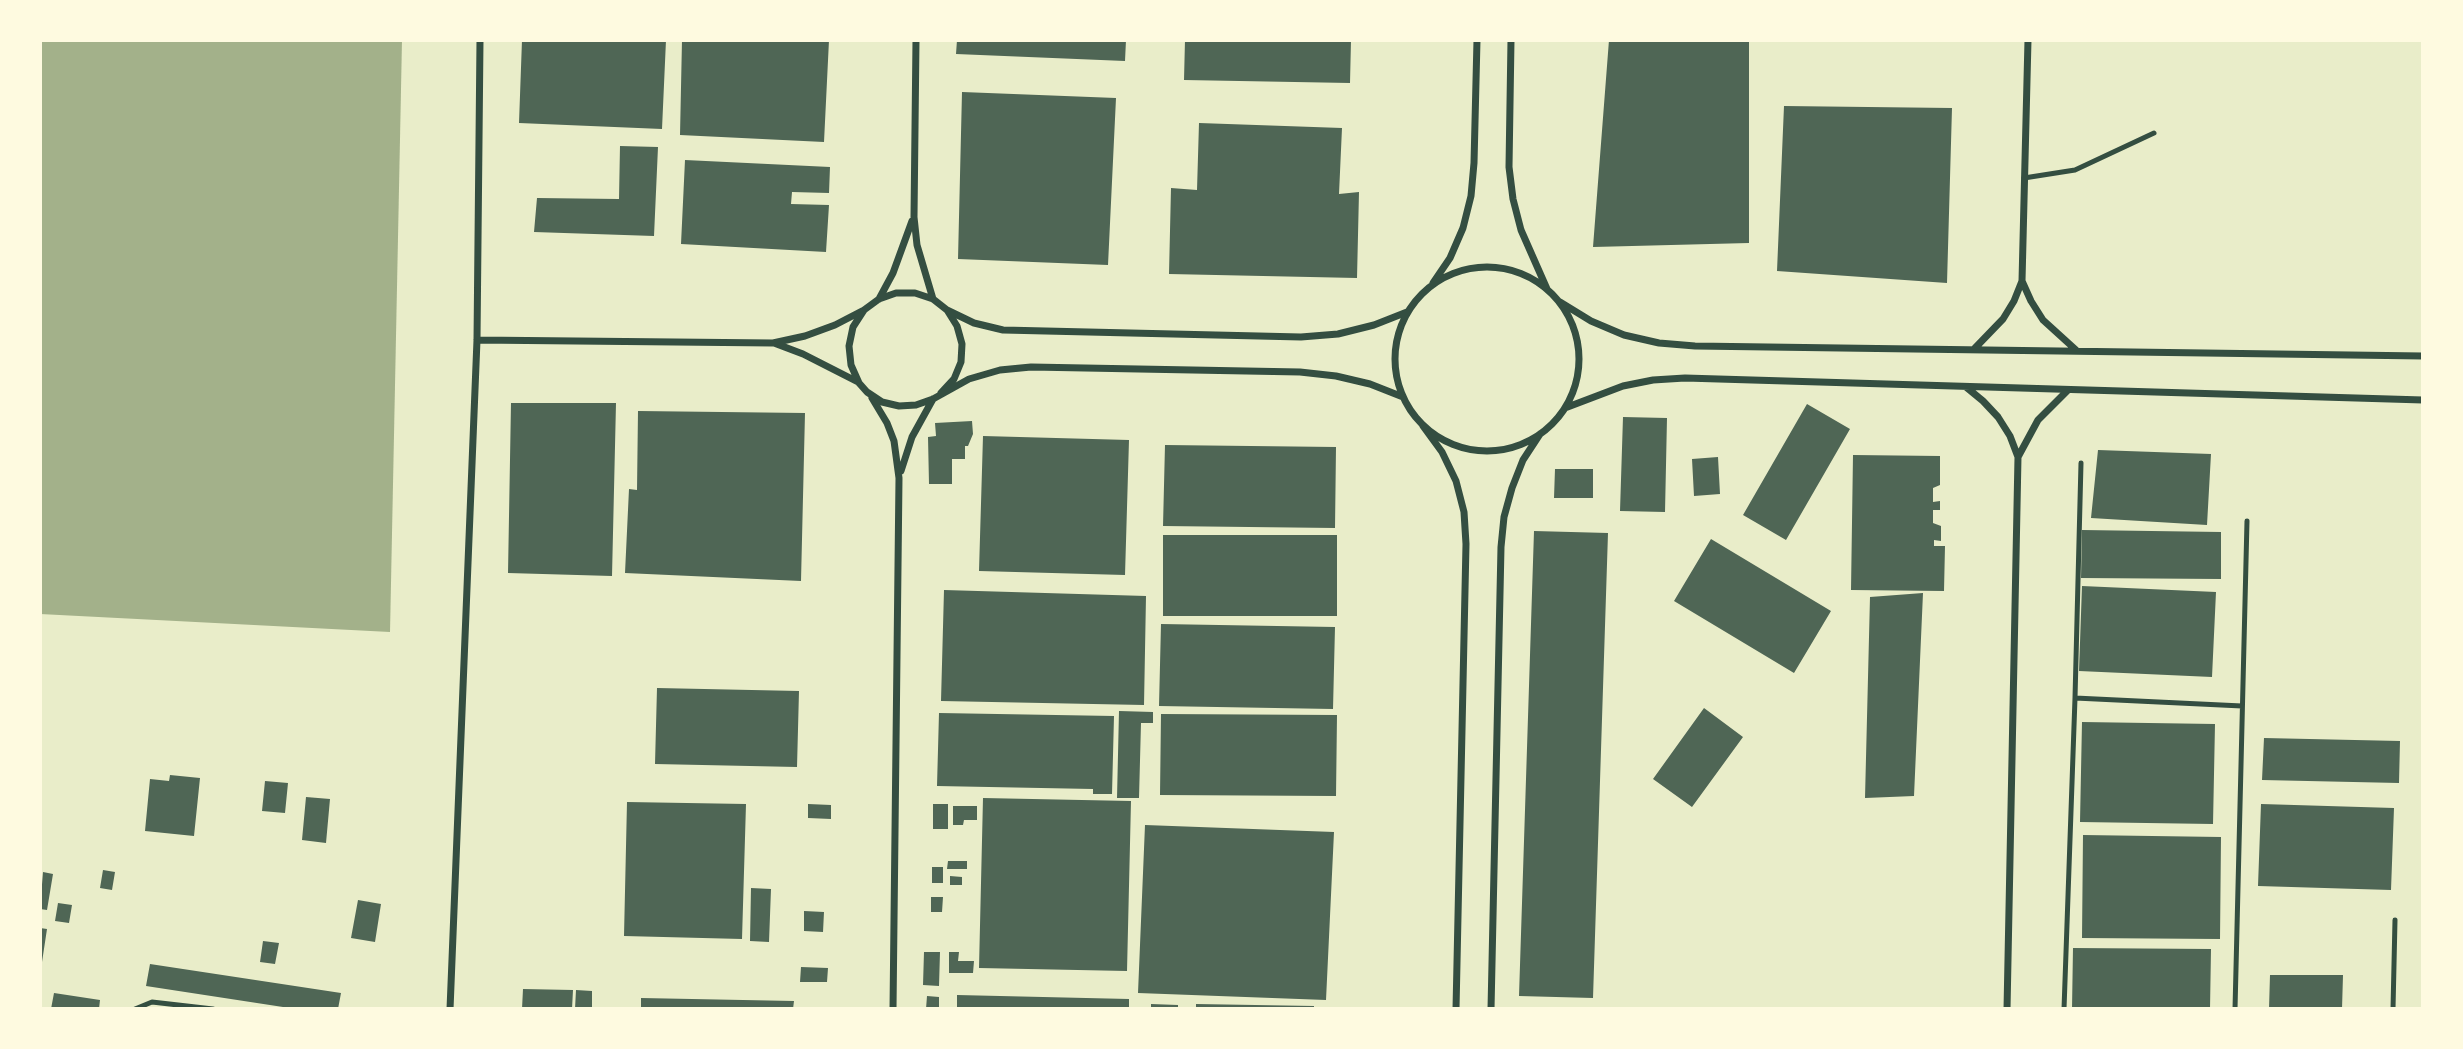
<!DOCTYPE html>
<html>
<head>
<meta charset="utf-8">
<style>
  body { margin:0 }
  #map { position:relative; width:2463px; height:1049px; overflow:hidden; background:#e9edc9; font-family:"IBM Plex Sans",sans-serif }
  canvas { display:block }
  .frame { position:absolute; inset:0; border:42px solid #fefae0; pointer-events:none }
</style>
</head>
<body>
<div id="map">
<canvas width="2463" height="1049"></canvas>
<div class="frame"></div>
</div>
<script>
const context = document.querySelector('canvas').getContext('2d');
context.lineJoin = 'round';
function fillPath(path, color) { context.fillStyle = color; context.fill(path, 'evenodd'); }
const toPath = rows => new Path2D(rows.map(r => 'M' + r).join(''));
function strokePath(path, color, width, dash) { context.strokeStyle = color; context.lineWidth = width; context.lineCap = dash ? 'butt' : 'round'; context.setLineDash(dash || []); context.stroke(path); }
fillPath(toPath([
  [40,40,402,40,390,632,40,614]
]), '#a3b18a');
fillPath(toPath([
  [522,40,666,40,662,129,519,123],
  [682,40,829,40,824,142,680,135],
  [957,40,1126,40,1125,61,956,54],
  [1185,40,1351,40,1350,83,1184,80],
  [1609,40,1749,40,1749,243,1593,247],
  [962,92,1116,98,1108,265,958,259],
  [1784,106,1952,108,1947,283,1777,271],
  [1199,123,1342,128,1339,194,1359,192,1357,278,1169,274,1171,188,1197,190],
  [620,146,658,147,654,236,534,232,537,198,619,199],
  [685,160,830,167,829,193,792,192,791,204,829,205,826,252,681,244],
  [511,403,616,403,612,576,508,573],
  [1807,404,1850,429,1786,540,1743,515],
  [638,411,805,413,801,581,625,573,629,489,637,490],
  [1623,417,1667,418,1665,512,1620,511],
  [972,421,973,434,968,446,965,446,965,459,952,459,952,484,929,484,928,437,936,436,935,423],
  [983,436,1129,440,1125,575,979,571],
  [1165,445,1336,447,1335,528,1163,526],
  [2098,450,2211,454,2207,525,2091,518],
  [1853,455,1940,456,1940,485,1933,488,1933,502,1940,501,1940,510,1933,510,1933,523,1941,526,1941,541,1934,540,1934,546,1945,546,1944,591,1851,590],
  [1718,457,1720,494,1694,496,1692,459],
  [1555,469,1593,469,1593,498,1554,498],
  [2082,530,2221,532,2221,579,2081,578],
  [1534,531,1608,533,1593,998,1519,996],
  [1163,535,1337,535,1337,616,1163,616],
  [1711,539,1831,611,1794,673,1674,601],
  [2082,586,2216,592,2212,677,2079,671],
  [944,590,1146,596,1144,705,941,701],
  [1923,593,1914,796,1865,798,1870,597],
  [1161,624,1335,627,1333,709,1159,706],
  [657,688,799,691,797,767,655,764],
  [1704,708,1743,737,1692,807,1653,779],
  [1119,711,1153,712,1153,723,1141,723,1139,798,1117,798],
  [939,713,1114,716,1112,794,1093,794,1093,789,937,786],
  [1161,714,1337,715,1336,796,1160,795],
  [2082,722,2215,724,2213,824,2080,822],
  [2264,738,2400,741,2399,783,2262,780],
  [170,775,200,778,194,836,145,831,150,779,169,781],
  [265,781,288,783,285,813,262,811],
  [306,797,330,799,326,843,302,840],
  [983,798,1131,801,1127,971,979,968],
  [627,802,746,804,742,939,624,936],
  [808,804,831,805,831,819,808,818],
  [933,804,948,804,948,829,933,829],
  [2261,804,2394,808,2391,890,2258,886],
  [953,806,977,806,977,820,964,820,963,825,953,825],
  [1145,825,1334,832,1326,1000,1138,993],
  [2083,835,2221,837,2220,939,2082,938],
  [948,861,967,861,967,869,947,869],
  [932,867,943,867,943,883,932,883],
  [103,870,115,872,112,890,100,888],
  [43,872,53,874,47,910,40,909],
  [950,876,962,877,962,885,950,885],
  [751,888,771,889,769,942,750,941],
  [931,897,943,897,942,912,931,912],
  [358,900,381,904,375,942,351,938],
  [58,903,72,905,69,923,55,921],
  [804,911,824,912,823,932,804,931],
  [40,928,47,929,42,962,40,962],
  [263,941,279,943,275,964,260,962],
  [2073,948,2211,949,2210,1009,2072,1009],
  [924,952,940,952,939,986,923,985],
  [949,952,959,952,958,961,974,961,973,973,949,973],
  [150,964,341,993,338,1009,296,1009,146,986],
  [801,967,828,968,827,982,800,982],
  [2270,975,2343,975,2342,1009,2269,1009],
  [523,989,573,990,572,1009,522,1009],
  [576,990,592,991,592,1009,575,1009],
  [54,993,100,1000,99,1009,51,1009],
  [957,995,1129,999,1129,1009,957,1009],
  [927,996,939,997,939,1009,926,1009],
  [641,998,794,1001,793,1009,641,1009],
  [1151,1004,1178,1005,1178,1009,1151,1009],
  [1196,1004,1314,1006,1314,1009,1196,1009]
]), '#4f6655');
strokePath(toPath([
  [2024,178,2075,170,2154,133],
  [2075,698,2081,463],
  [135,1009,152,1002,213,1009],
  [2064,1009,2075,698,2242,706],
  [2235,1009,2247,521],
  [2393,1009,2395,920]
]), '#344e41', 5);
strokePath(toPath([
  [916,40,914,217,917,245,933,299],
  [1511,40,1509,167,1513,199,1521,230,1547,289],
  '1395 359a92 92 0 1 1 184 0a92 92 0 1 1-184 0Z',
  [2022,281,2031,301,2043,320,2076,350],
  [1433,283,1450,258,1463,228,1471,196,1474,163,1477,40],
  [879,299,893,273,912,221],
  [1560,302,1591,321,1624,335,1659,343,1695,346,2423,356],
  [947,310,974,323,1003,330,1301,337,1338,334,1374,325,1407,312],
  [477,340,773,343,805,336,835,325,862,311],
  [774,343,803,354,858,382],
  [1975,348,2003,319,2014,301,2022,281,2028,40],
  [1966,387,1983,401,1998,417,2010,436,2018,457],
  [941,393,954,379,961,362,962,344,957,326,947,310,933,299,915,293,896,293,879,299,864,310,853,327,849,346,851,365,859,383,867,392,882,402,899,406,916,405,933,399,969,379,1000,370,1031,367,1300,372,1336,376,1370,384,1403,397],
  [872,398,887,423,894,441,899,478,893,1009],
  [1565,408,1623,386,1653,380,1685,378,2423,400],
  [1423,426,1442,452,1456,481,1464,512,1466,544,1456,1009],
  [901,471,912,437,933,399],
  [450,1009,477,340,480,40],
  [1491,1009,1501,547,1504,517,1512,488,1523,460,1540,434],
  [2007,1009,2018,457,2038,420,2068,390]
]), '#344e41', 7);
</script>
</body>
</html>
